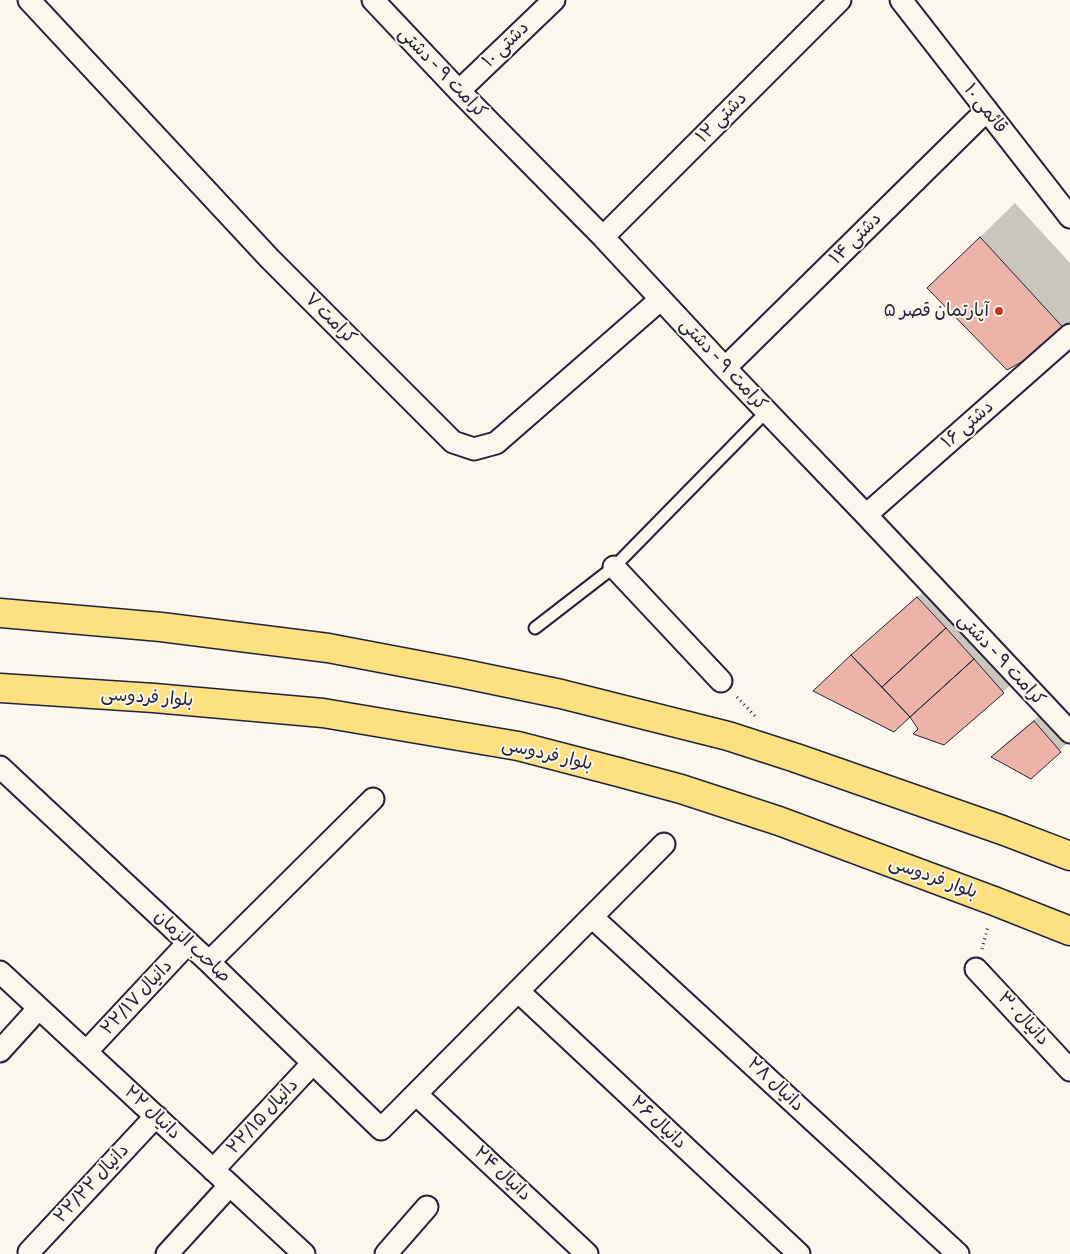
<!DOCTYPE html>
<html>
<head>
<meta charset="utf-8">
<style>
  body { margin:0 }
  canvas { display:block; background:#fbf7ec }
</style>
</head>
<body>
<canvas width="1070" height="1254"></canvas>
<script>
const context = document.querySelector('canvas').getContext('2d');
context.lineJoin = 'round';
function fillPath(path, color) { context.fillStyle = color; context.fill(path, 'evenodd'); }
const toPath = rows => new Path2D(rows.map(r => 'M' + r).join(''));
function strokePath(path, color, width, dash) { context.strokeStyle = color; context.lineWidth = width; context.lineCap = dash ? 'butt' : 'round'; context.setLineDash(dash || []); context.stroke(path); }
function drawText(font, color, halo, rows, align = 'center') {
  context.font = font + ' Pangolin,"Playpen Sans Arabic",sans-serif'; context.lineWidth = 4; context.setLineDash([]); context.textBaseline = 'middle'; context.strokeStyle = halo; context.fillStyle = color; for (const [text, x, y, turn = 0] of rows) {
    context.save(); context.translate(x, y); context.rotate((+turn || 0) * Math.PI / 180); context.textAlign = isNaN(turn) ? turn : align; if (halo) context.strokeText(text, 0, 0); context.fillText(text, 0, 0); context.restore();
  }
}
fillPath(toPath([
  [1015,203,1070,263,1070,334,963,254],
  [930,586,1016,680,1003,692,944,744,920,729,911,716,894,730,827,679,865,643],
  [1047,709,1070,741,1031,777,993,756,1005,744]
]), '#0003');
const building = toPath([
  [980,237,1070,335,1007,370,927,288,980,237],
  [917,597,946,628,882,687,851,655,917,597],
  [946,628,974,659,910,717,882,687,946,628],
  [851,655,910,717,894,732,813,691,851,655],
  [974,659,1004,693,944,745,913,734,918,729,910,717,974,659],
  [1034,721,1061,752,1031,779,991,757,1034,721]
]);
fillPath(building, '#edb3a8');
strokePath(building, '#22223b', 1);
const service = toPath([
  [535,628,614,567,766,412]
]);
const minor = toPath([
  [29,0,270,259,453,442,474,449,496,443,661,299],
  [373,0,459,91,603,237,725,368,866,515,1070,732],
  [901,0,1070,217],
  [459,91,554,0],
  [603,237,840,0],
  [725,368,987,110],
  [866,515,1070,335],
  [614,567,721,681],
  [0,767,209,962,381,1129,664,844],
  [592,917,958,1254],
  [209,962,373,799],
  [976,969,1070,1070],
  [0,972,304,1254],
  [518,991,799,1254],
  [0,1051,39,1008],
  [86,1052,188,943],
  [416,1094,587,1254],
  [213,1170,312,1064],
  [29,1252,156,1116],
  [167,1254,230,1185],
  [386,1254,427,1207]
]);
const primary = toPath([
  [0,613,161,627,328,648,460,673,561,694,728,736,796,758,1002,830,1070,856],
  [0,688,154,698,323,713,518,746,618,772,681,789,779,821,994,901,1070,931]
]);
strokePath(service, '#22223b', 15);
strokePath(minor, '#22223b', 25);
strokePath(primary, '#22223b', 31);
strokePath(toPath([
  [737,697,755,716],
  [982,949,988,926]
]), '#22223b', 3, [1, 4]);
strokePath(service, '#fbf7ec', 11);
strokePath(minor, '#fbf7ec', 21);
strokePath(primary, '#fde080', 28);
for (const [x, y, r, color] of [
  [999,311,5,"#c8321e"]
]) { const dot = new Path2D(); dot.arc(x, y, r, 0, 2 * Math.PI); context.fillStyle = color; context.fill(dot); strokePath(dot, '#fbf7ec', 2); }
drawText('18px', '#22223b', '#fbf7ec', [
  ["دشتی ۱۰",506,45,-44],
  ["کرامت ۹ - دشتی",442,73,46],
  ["قائمی ۱۰",985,109,52],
  ["دشتی ۱۲",722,118,-45],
  ["دشتی ۱۴",856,239,-45],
  ["کرامت ۷",330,319,45],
  ["کرامت ۹ - دشتی",723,365,47],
  ["دشتی ۱۶",968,425,-41],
  ["کرامت ۹ - دشتی",1001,660,47],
  ["بلوار فردوسی",147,698,4],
  ["بلوار فردوسی",547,755,13],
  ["بلوار فردوسی",933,878,20],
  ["صاحب الزمان",192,947,43],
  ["دانیال ۲۲/۱۷",137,998,-47],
  ["دانیال ۳۰",1023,1019,47],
  ["دانیال ۲۸",775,1085,43],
  ["دانیال ۲۲",152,1113,43],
  ["دانیال ۲۲/۱۵",263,1117,-47],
  ["دانیال ۲۶",658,1123,43],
  ["دانیال ۲۴",502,1174,43],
  ["دانیال ۲۲/۲۲",92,1184,-47]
]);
drawText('18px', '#22223b', '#fbf7ec', [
  ["آپارتمان قصر ۵",989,311]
], 'right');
</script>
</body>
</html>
